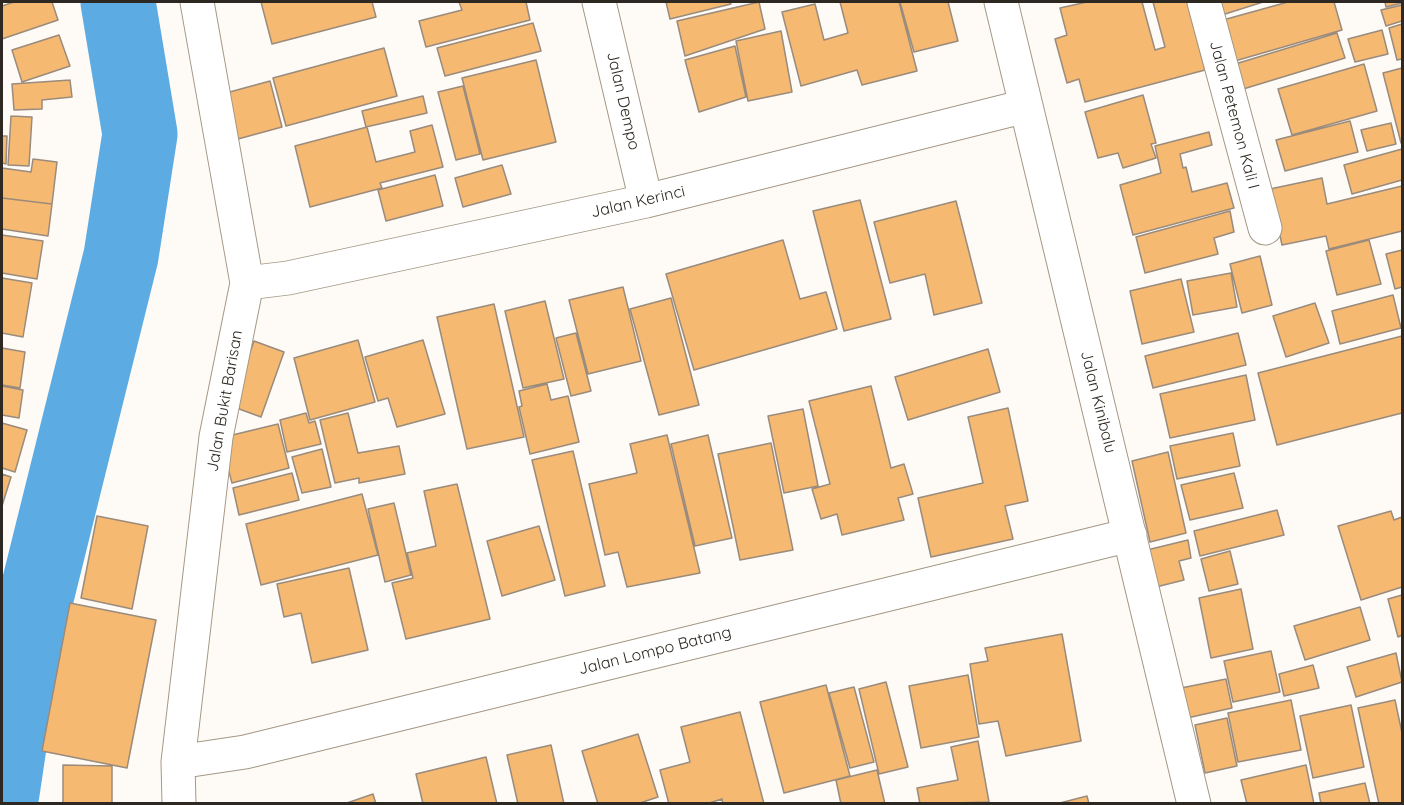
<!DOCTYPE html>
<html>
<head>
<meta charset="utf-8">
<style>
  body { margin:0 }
  #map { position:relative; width:1404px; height:805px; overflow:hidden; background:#fefbf7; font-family:Quicksand,sans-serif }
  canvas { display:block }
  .frame { position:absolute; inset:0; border:3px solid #2d2821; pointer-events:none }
</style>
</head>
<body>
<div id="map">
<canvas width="1404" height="805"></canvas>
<div class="frame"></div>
</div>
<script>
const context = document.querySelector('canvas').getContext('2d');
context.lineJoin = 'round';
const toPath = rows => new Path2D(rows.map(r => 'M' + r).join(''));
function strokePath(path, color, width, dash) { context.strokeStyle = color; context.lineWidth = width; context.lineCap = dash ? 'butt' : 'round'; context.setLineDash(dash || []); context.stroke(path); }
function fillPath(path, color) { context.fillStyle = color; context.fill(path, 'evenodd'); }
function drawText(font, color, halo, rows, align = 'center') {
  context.font = font + ' Quicksand,sans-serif'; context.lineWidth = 4.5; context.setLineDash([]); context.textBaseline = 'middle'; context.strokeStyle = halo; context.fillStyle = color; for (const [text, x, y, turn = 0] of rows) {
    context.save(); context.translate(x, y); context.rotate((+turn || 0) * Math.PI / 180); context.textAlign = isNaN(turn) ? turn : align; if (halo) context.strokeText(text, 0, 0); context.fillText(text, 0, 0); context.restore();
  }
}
strokePath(toPath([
  [2,793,24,646,121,256,140,134,118,2]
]), '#5dabe3', 75);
const building = toPath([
  [14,2,52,2,58,20,2,39,2,6,14,2],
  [261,2,372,2,376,17,272,44,261,2],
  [459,2,526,2,530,20,426,47,419,21,462,10,459,2],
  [666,2,730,2,731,4,670,19,666,2],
  [759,2,765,29,685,56,677,21,759,2],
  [840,2,899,2,917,71,862,85,857,70,801,86,782,12,815,4,824,40,848,33,840,2],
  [900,2,948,2,958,41,914,52,900,2],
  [1087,2,1142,2,1155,50,1165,47,1153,2,1187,2,1205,70,1085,102,1079,79,1067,83,1055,39,1067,35,1060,8,1087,2],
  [1218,2,1263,2,1222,15,1218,2],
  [1288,2,1334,2,1342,30,1235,61,1223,20,1288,2],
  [1385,2,1402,2,1402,3,1386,7,1385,2],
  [1402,5,1402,21,1386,26,1381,10,1402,5],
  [533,23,541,51,445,76,437,48,533,23],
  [1402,24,1402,59,1397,60,1389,28,1402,24],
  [1382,30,1388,54,1355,62,1348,39,1382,30],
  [781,31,792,92,748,101,736,41,781,31],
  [1337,33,1345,58,1240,90,1232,65,1337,33],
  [59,35,70,66,22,82,12,50,59,35],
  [735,46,746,97,699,112,685,60,735,46],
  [384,48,397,96,286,126,273,78,384,48],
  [536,60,556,142,483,160,462,78,536,60],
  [1364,64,1377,111,1292,135,1278,89,1364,64],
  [1402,68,1402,142,1401,143,1383,73,1402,68],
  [70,80,72,97,42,100,42,109,14,110,12,84,70,80],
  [270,81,282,127,238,139,226,93,270,81],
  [463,86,480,154,456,160,438,92,463,86],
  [1143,95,1156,143,1151,144,1156,158,1123,168,1118,153,1098,158,1085,112,1143,95],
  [423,96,427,113,366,127,362,111,423,96],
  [11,116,32,117,29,166,8,165,11,116],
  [1350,121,1358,152,1285,171,1276,140,1350,121],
  [1391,123,1396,144,1367,151,1361,130,1391,123],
  [432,125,443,167,380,183,382,188,310,207,295,146,367,127,376,162,415,152,410,131,432,125],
  [1209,132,1212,145,1180,154,1183,168,1186,167,1192,192,1227,183,1234,208,1133,235,1120,185,1161,173,1155,146,1209,132],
  [2,136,7,136,6,164,2,163,2,136],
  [1402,149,1402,180,1352,194,1344,165,1402,149],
  [33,159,57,162,52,204,2,198,2,168,31,172,33,159],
  [502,165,511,194,463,207,455,178,502,165],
  [435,175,443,206,386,221,378,190,435,175],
  [1322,178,1327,204,1402,186,1402,231,1329,249,1326,236,1282,245,1270,189,1322,178],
  [2,198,52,204,48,236,2,229,2,198],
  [860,200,891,319,844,331,813,211,860,200],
  [956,201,982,303,934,315,925,274,890,283,874,222,956,201],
  [1230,211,1234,232,1214,238,1218,254,1145,273,1136,237,1230,211],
  [2,235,43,241,37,279,2,273,2,235],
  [783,240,800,299,826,292,837,329,694,370,666,274,783,240],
  [1369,240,1381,284,1337,295,1326,251,1369,240],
  [1402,250,1402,287,1395,289,1386,254,1402,250],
  [1260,256,1272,305,1242,313,1230,264,1260,256],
  [1231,273,1237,307,1193,315,1187,281,1231,273],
  [2,278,32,283,23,337,2,333,2,278],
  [1181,279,1194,332,1142,344,1130,291,1181,279],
  [623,287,641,361,588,374,569,300,623,287],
  [1393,295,1401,328,1340,344,1332,311,1393,295],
  [671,298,699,405,659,415,630,309,671,298],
  [545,301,564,379,523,388,505,311,545,301],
  [1315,303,1329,343,1286,357,1273,316,1315,303],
  [494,304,524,437,467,449,437,317,494,304],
  [576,333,591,391,571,396,556,338,576,333],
  [1238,333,1246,365,1153,388,1145,356,1238,333],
  [1402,336,1402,413,1277,445,1258,373,1402,336],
  [358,340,375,402,310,420,294,358,358,340],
  [423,340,445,414,397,427,388,398,378,401,365,357,423,340],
  [254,341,284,352,261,417,231,406,254,341],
  [2,348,25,352,20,388,2,385,2,348],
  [988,349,1000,392,908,420,895,377,988,349],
  [1246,375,1255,420,1170,438,1160,394,1246,375],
  [547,384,551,400,568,396,579,442,530,454,519,407,522,406,519,391,547,384],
  [2,386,23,390,19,418,2,415,2,386],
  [871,386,891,468,904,464,913,494,898,498,904,520,842,535,837,514,821,519,812,489,830,484,809,401,871,386],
  [1008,408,1028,501,1005,506,1013,539,931,557,918,498,983,483,968,417,1008,408],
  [803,409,818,486,784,493,768,416,803,409],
  [306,413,309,423,315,421,321,444,287,452,280,420,306,413],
  [348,413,358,453,399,446,405,474,359,483,359,478,335,483,320,420,348,413],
  [2,423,27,430,15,472,2,468,2,423],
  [278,424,289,468,232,483,220,438,278,424],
  [1233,433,1240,466,1177,479,1170,446,1233,433],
  [667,435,700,573,627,587,618,552,605,555,589,484,637,473,630,444,667,435],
  [708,435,732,538,695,546,671,444,708,435],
  [771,443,793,550,740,560,718,454,771,443],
  [322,449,331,487,302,493,292,457,322,449],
  [573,451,605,586,565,596,532,460,573,451],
  [1168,452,1186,533,1150,542,1132,461,1168,452],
  [292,473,299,500,239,515,233,488,292,473],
  [1234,473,1243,508,1190,520,1181,485,1234,473],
  [2,474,11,477,2,506,2,474],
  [457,484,490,619,406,639,392,583,413,578,407,553,436,546,424,491,457,484],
  [362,494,378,555,261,585,246,524,362,494],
  [394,503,411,575,385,582,368,509,394,503],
  [1277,510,1284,535,1200,556,1194,531,1277,510],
  [1391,511,1394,520,1402,517,1402,587,1361,600,1338,526,1391,511],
  [97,516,148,526,132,609,81,598,97,516],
  [539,526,555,580,502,596,487,541,539,526],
  [1188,540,1191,558,1179,561,1184,580,1156,587,1147,550,1188,540],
  [1230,551,1238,584,1209,591,1201,559,1230,551],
  [349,568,368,650,312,663,301,613,284,617,277,584,349,568],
  [1241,589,1253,649,1211,658,1199,598,1241,589],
  [1402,595,1402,635,1398,637,1388,599,1402,595],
  [70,603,156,620,127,768,42,751,70,603],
  [1360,607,1370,640,1305,660,1294,626,1360,607],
  [1062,634,1081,741,1006,756,998,721,979,724,970,664,988,661,985,648,1062,634],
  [1271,651,1280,692,1233,702,1224,661,1271,651],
  [1396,653,1402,682,1356,697,1347,667,1396,653],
  [1313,665,1319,688,1284,696,1279,674,1313,665],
  [968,675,979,737,921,748,909,686,968,675],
  [1226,679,1232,708,1187,718,1181,688,1226,679],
  [886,682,908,767,879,774,859,689,886,682],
  [826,685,850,776,784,793,760,702,826,685],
  [854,687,874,762,850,768,829,693,854,687],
  [1291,700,1301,750,1238,762,1228,713,1291,700],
  [1395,700,1402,733,1402,804,1379,804,1358,708,1395,700],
  [1351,705,1364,767,1313,778,1300,716,1351,705],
  [740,712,764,804,723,804,722,799,706,804,669,804,660,770,690,762,681,727,740,712],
  [1227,718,1237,766,1205,773,1195,725,1227,718],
  [638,734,658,797,637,804,598,804,582,751,638,734],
  [978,741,989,802,920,804,917,788,958,780,951,747,978,741],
  [551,745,564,804,518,804,507,755,551,745],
  [486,757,497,804,423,804,416,774,486,757],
  [63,765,112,766,112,804,63,804,63,765],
  [1306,765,1314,804,1247,804,1241,780,1306,765],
  [877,770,885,804,841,804,836,780,877,770],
  [1365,783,1370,804,1321,804,1319,793,1365,783],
  [373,794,376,804,344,804,373,794],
  [1087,796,1089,804,1056,804,1087,796]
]);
fillPath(building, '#f5b971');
strokePath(building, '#9a8b7c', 1.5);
const street = toPath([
  [599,2,646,201],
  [1001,2,1194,804],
  [1204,2,1265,228],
  [247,283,288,278,646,201,1026,106],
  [178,762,245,752,1130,535],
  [179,804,178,762,216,437,247,283,197,2]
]);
strokePath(street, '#a49886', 35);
strokePath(street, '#fff', 33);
drawText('16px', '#2d2821', '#fff', [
  ["Jalan Dempo",623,101,77],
  ["Jalan Petemon Kali I",1234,115,75],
  ["Jalan Kerinci",638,202,-13],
  ["Jalan Bukit Barisan",225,401,-80],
  ["Jalan Kinibalu",1098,402,76],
  ["Jalan Lompo Batang",655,651,-14]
]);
</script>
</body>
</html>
